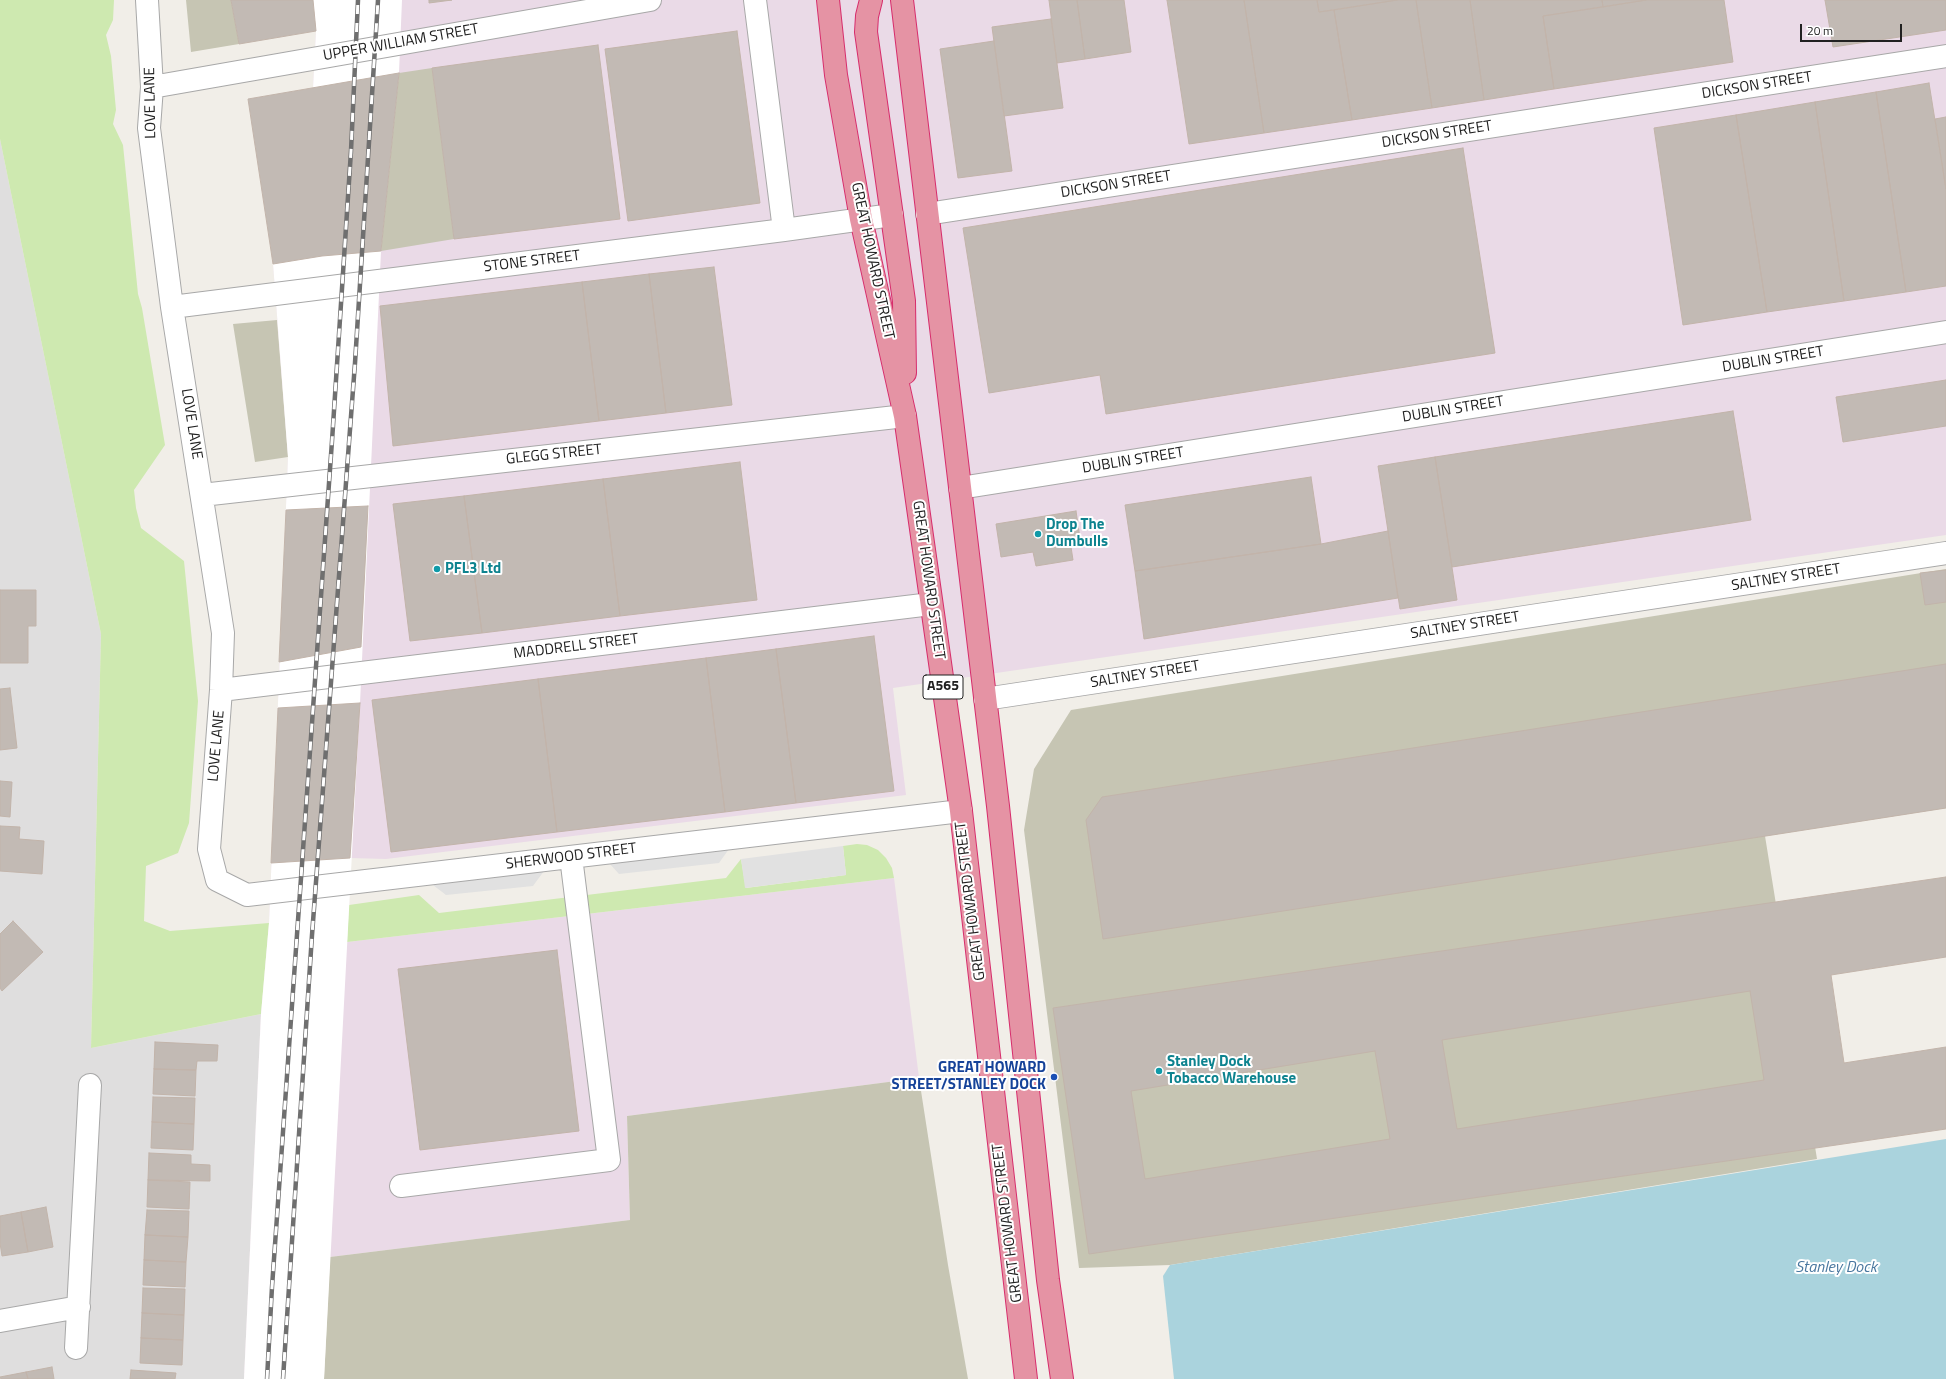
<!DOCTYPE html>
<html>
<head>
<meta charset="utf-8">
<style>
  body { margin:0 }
  #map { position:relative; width:1946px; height:1379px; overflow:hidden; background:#f1eee8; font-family:"Titillium Web",sans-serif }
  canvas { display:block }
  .scale { position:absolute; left:1800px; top:24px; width:102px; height:18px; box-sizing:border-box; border:2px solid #212121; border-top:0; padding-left:5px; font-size:12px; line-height:14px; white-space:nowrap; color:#212121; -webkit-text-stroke:3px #fff; paint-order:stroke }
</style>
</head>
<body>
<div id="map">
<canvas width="1946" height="1379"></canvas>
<div class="scale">20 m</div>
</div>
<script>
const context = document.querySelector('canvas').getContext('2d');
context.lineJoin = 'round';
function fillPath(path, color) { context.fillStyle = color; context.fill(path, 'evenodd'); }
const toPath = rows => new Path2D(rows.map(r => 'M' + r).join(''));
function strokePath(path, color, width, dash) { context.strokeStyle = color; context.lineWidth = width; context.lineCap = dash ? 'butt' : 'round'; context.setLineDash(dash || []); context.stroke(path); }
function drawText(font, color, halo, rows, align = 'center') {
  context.font = font + ' "Titillium Web",sans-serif'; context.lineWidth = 4; context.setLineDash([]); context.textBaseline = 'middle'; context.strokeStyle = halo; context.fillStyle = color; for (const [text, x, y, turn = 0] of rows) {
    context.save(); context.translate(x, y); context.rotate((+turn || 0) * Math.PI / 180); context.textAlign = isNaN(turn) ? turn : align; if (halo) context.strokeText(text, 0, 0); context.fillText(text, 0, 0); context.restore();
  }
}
fillPath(toPath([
  [0,139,101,634,91,1048,261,1014,244,1379,0,1379]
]), '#dfdede');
fillPath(toPath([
  [313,0,1946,0,1946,535,893,688,906,795,386,859,350,858,347,942,894,878,919,1078,627,1116,630,1220,330,1257,244,1379,261,1014,269,923,288,457,273,264,248,99,313,88,316,31]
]), '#eadae7');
fillPath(toPath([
  [186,0,231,0,239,44,191,52],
  [432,68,454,239,381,251,399,73],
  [277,320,288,457,255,462,233,324],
  [1946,569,1946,808,1765,836,1817,1159,1170,1265,1079,1268,1024,830,1034,769,1071,710],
  [919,1078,948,1265,968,1379,324,1379,330,1257,630,1220,627,1116]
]), '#c6c5b3');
fillPath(toPath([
  [0,0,114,0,113,20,106,35,111,56,116,110,113,124,123,145,138,294,142,308,165,445,134,490,136,508,141,528,184,561,198,701,189,823,178,853,146,866,144,921,170,931,269,923,261,1014,91,1048,101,634,0,139],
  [857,844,867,845,878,850,886,858,892,868,894,878,347,942,349,905,419,895,439,913,726,878,741,859,746,888,846,875,843,846]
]), '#cee9b0');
fillPath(toPath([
  [843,846,846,875,745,888,741,859],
  [729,849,719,863,619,874,609,863],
  [544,871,533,886,446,895,433,885]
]), '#e1e1e1');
fillPath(toPath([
  [1946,1139,1946,1379,1174,1379,1163,1276,1170,1265]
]), '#aad3dd');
fillPath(toPath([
  [313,0,402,0,399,73,381,251,360,703,324,1379,244,1379,261,1014,269,923,288,457,273,264,248,99,313,88,316,31]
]), '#fff');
const building = toPath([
  [231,0,313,0,316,31,239,44,231,0],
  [429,0,452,0,429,3,429,0],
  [1049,0,1077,0,1085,59,1057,63,1049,0],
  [1077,0,1124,0,1131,52,1085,59,1077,0],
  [1167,0,1244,0,1264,133,1189,144,1167,0],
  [1244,0,1317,0,1319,12,1334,10,1352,120,1264,133,1244,0],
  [1317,0,1397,0,1319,12,1317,0],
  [1397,0,1416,0,1432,108,1352,120,1334,10,1397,0],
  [1416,0,1470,0,1484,100,1432,108,1416,0],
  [1470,0,1602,0,1603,7,1543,16,1554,89,1484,100,1470,0],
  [1602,0,1646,0,1603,7,1602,0],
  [1646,0,1724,0,1733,62,1554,89,1543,16,1646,0],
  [1825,0,1946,0,1946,30,1833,47,1825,0],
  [1051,19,1063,108,1004,116,992,27,1051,19],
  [737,31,760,203,628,221,605,49,737,31],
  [994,41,1012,171,958,178,940,49,994,41],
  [598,45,620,219,454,239,432,68,598,45],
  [399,73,381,251,322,256,273,264,248,99,399,73],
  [1929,83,1946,189,1946,286,1906,292,1876,92,1929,83],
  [1876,92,1906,292,1844,301,1815,102,1876,92],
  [1815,102,1844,301,1767,312,1736,115,1815,102],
  [1736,115,1767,312,1683,325,1654,128,1736,115],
  [1946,117,1946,189,1935,119,1946,117],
  [1463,148,1495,353,1106,414,1100,375,989,393,963,228,1463,148],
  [714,267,732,405,666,413,649,274,714,267],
  [649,274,666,413,599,421,582,282,649,274],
  [582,282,599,421,393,446,380,306,582,282],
  [1946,380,1946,426,1843,442,1836,397,1946,380],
  [1733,411,1751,520,1452,567,1435,457,1733,411],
  [1435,457,1457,600,1400,609,1378,466,1435,457],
  [740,462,757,600,620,616,603,479,740,462],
  [1311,477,1321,544,1135,571,1125,505,1311,477],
  [603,479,620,616,482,633,464,496,603,479],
  [464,496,482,633,410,641,393,504,464,496],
  [368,506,361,647,279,662,286,510,368,506],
  [1076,511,1081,545,1071,547,1073,560,1036,566,1033,552,1001,557,996,524,1076,511],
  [1388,531,1398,598,1144,639,1135,571,1321,544,1388,531],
  [1946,570,1946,602,1925,605,1920,573,1946,570],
  [0,590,36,590,36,626,28,626,28,663,0,663,0,590],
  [874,636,894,791,796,803,776,649,874,636],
  [776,649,796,803,725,812,706,658,776,649],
  [706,658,725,812,557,832,538,679,706,658],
  [1946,664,1946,808,1103,939,1086,820,1102,797,1946,664],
  [538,679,557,832,391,852,372,700,538,679],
  [10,688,17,748,0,750,0,689,10,688],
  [360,703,350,858,271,863,278,708,360,703],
  [0,781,12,782,10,817,0,816,0,781],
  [0,826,20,827,19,839,44,841,42,874,0,871,0,826],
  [1946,877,1946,957,1831,975,1844,1063,1946,1047,1946,1129,1089,1254,1053,1008,1946,877],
  [1750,991,1764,1080,1457,1129,1442,1040,1750,991],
  [1375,1051,1390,1139,1145,1179,1131,1091,1375,1051],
  [13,921,43,952,2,991,0,988,0,934,13,921],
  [557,950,579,1131,420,1150,398,969,557,950],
  [155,1042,218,1045,217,1061,197,1061,196,1070,154,1069,155,1042],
  [154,1069,196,1070,195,1096,153,1094,154,1069],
  [153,1097,195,1098,194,1124,152,1122,153,1097],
  [152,1122,194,1124,193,1150,151,1148,152,1122],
  [149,1153,191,1155,191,1164,210,1165,210,1181,148,1180,149,1153],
  [148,1180,190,1182,189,1209,147,1207,148,1180],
  [46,1207,53,1247,28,1252,21,1212,46,1207],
  [147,1210,189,1211,188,1237,145,1235,147,1210],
  [21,1212,28,1252,2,1256,0,1243,0,1216,21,1212],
  [145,1235,188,1237,186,1262,144,1260,145,1235],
  [144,1260,186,1262,185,1287,143,1285,144,1260],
  [143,1288,185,1289,184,1315,142,1313,143,1288],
  [142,1313,184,1315,183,1340,141,1338,142,1313],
  [141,1338,183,1340,182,1365,140,1363,141,1338],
  [52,1367,54,1379,28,1379,26,1372,52,1367],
  [131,1370,176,1373,175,1379,130,1379,131,1370],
  [26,1372,28,1379,1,1379,0,1377,26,1372]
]);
fillPath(building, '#c2bab4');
strokePath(building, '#c2b4aa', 1);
const minor = toPath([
  [147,0,152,87,149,128,172,307,223,633,221,690,209,849,217,880,247,895,961,811],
  [755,0,784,230],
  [152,87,650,0],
  [927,214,1946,56],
  [172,307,784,230,892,215],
  [960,488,1946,332],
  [202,495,905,416],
  [221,690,931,604],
  [985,699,1946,553],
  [401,1186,609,1160,571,857],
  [0,1321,79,1307],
  [76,1348,90,1085]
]);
const highway = toPath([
  [828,0,836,75,861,219,905,416,961,811,1026,1379],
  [871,0,867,16,866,32,904,301,905,373],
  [902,0,998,806,1048,1280,1062,1379]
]);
strokePath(minor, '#a8a8a8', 24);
strokePath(highway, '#d72d6c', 24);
strokePath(minor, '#fff', 22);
strokePath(highway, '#e593a4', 22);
const rail = toPath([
  [267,1379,272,1287,332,441,351,151,358,0],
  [283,1379,312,935,355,363,378,0]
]);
strokePath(rail, '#6f6f6f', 4.5);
strokePath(rail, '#fff', 3, [9]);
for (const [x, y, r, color] of [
  [1038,534,4,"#0f9aa8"],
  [437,569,4,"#0f9aa8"],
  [1159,1071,4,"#0f9aa8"],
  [1054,1077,4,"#1a4fb4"]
]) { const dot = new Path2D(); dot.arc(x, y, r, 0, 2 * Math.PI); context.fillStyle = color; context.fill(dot); strokePath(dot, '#fff', 1.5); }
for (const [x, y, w] of [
  [943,687,40]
]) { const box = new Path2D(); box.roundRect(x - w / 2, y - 12, w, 24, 3); context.fillStyle = '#fff'; context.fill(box); strokePath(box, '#212121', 1); }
drawText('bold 14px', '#212121', null, [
  ["A565",943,687]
]);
drawText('15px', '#212121', '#fff', [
  ["UPPER WILLIAM STREET",401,43,-10],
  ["DICKSON STREET",1757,86,-9],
  ["LOVE LANE",151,103,-91],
  ["DICKSON STREET",1437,135,-9],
  ["DICKSON STREET",1116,185,-9],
  ["GREAT HOWARD STREET",872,261,78],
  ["STONE STREET",532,262,-7],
  ["DUBLIN STREET",1773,360,-9],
  ["DUBLIN STREET",1453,410,-9],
  ["LOVE LANE",191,424,81],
  ["GLEGG STREET",554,455,-6],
  ["DUBLIN STREET",1133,461,-9],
  ["SALTNEY STREET",1786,578,-9],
  ["GREAT HOWARD STREET",928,580,82],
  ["SALTNEY STREET",1465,626,-9],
  ["MADDRELL STREET",576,647,-7],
  ["SALTNEY STREET",1145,675,-9],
  ["LOVE LANE",217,746,-85],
  ["SHERWOOD STREET",571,857,-7],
  ["GREAT HOWARD STREET",971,901,-97],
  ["GREAT HOWARD STREET",1008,1223,-97]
]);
drawText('bold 15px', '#0d838f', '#fff', [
  ["Drop The",1046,525],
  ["Dumbulls",1046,542],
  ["PFL3 Ltd",445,569],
  ["Stanley Dock",1167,1062],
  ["Tobacco Warehouse",1167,1079]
], 'left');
drawText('bold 15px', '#164399', '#fff', [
  ["GREAT HOWARD",1046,1068],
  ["STREET/STANLEY DOCK",1046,1085]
], 'right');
drawText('italic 16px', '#49779f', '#fff', [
  ["Stanley Dock",1836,1268]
]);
</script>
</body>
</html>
